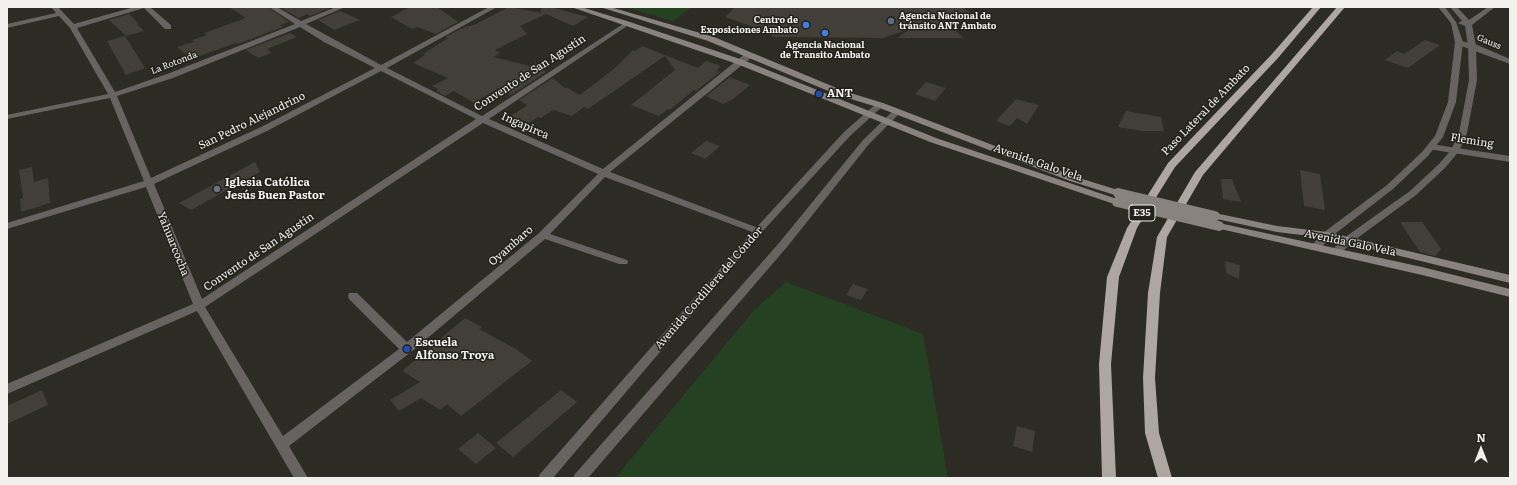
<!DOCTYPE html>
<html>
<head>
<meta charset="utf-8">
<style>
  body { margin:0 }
  #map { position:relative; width:1517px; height:485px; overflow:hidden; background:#2c2b24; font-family:Literata,serif }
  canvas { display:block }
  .frame { position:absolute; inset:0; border:8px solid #f1f0ec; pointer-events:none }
  .north { position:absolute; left:1461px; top:429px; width:40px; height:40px; -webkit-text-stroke:3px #22211b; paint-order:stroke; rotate:0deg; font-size:11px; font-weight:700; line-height:16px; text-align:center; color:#f1f0ec }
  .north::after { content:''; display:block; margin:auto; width:14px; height:18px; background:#f1f0ec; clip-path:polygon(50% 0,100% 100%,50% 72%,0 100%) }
</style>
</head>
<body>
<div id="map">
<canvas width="1517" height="485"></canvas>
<div class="frame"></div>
<div class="north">N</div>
</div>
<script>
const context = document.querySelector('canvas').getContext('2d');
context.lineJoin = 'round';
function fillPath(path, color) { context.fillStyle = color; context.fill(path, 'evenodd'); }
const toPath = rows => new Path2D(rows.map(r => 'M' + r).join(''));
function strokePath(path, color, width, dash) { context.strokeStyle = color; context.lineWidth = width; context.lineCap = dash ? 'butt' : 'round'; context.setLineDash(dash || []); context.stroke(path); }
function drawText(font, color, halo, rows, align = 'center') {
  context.font = font + ' Literata,serif'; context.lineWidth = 3; context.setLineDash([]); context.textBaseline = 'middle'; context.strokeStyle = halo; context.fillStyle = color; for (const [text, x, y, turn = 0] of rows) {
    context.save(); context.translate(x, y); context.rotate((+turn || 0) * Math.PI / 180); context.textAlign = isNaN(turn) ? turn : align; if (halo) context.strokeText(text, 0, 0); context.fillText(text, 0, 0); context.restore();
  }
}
fillPath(toPath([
  [624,7,692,7,673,21],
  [786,282,923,334,948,478,615,478,755,309]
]), '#244222');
fillPath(toPath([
  [229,7,268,7,289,22,280,25,283,27,238,44,236,43,191,59,177,47,194,42,192,40,207,35,204,33,246,18],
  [280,7,332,7,310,16,308,14,299,18],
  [410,7,437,7,458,22,436,34,417,27,412,29,391,17],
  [509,7,542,13,540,12,542,7,550,7,588,17,573,26,546,14,520,26,527,34,495,50,500,53,493,57,530,66,535,63,546,72,511,95,499,88,474,103,454,91,445,96,436,91,438,89,432,86,448,78,413,63,425,55,423,54,448,38,445,37,465,27,474,25],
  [735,7,962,7,978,18,948,24,964,38,897,38,910,29,883,38,774,37,765,31,725,17],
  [340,11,360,20,334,30,318,20],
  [129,14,139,24,137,24,144,31,126,36,109,20],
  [290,33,297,37,267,49,272,53,258,58,246,50],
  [125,36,145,68,126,75,107,41],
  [1425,40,1440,45,1408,68,1385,60,1397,51,1404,54],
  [642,46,698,68,706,61,721,66,716,71,720,72,696,91,694,90,670,110,668,109,659,116,631,105,675,70,665,56,588,109,584,107,572,116,553,110,541,118,538,117,529,123,511,116,527,105,519,100,553,78,565,88,566,87,580,95,616,67,633,50,635,51],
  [730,77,750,85,732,100,723,104,706,96],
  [926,82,946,88,935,101,915,94],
  [1016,99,1039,105,1027,124,1017,118,1010,126,996,121],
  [1126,111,1161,117,1164,131,1143,131,1118,127],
  [706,141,720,146,705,159,691,153],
  [255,162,260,172,191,210,179,203],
  [32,167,34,182,48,178,50,203,21,212,20,199,23,198,19,170],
  [1300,170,1320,174,1325,210,1304,206],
  [1221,179,1232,179,1241,202,1223,199],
  [1400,222,1422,222,1441,249,1435,256,1420,252],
  [1225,261,1240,265,1239,279,1226,273],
  [853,284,868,289,861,300,846,295],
  [465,318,482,327,479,329,516,349,532,361,461,416,447,404,440,410,421,398,399,411,390,400,420,382,402,371],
  [42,390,48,405,7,424,7,406],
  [561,390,577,402,513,457,496,443],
  [1017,426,1035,431,1032,452,1013,446],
  [478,433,496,448,476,464,458,449]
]), '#413f38');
fillPath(toPath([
  [51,7,58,7,74,24,134,7,150,7,171,25,171,29,165,29,144,8,77,28,115,92,167,74,295,24,269,7,277,7,301,21,336,7,345,7,306,24,381,65,489,7,497,7,387,68,482,116,626,22,630,22,630,24,489,119,603,169,746,53,752,53,752,57,610,172,761,229,763,231,758,234,755,233,605,177,550,234,627,260,628,262,627,264,619,264,545,239,411,352,289,446,308,478,294,478,197,311,7,394,7,384,193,304,146,187,7,229,7,223,144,181,110,98,7,119,7,115,108,94,70,28,59,16,7,28,7,24,56,13,51,7],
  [300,27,324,42,375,68,261,127,151,178,117,96,173,78,300,27],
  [381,71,476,119,202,299,154,184,267,131,381,71],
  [483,123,598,174,539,233,407,342,357,293,349,293,348,296,349,299,399,349,283,436,205,307,483,123],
  [1456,40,1475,44,1510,59,1510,64,1456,44,1456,40],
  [1431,144,1510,156,1510,162,1428,149,1427,147,1431,144]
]), '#666361');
fillPath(toPath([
  [1438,7,1445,7,1456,22,1463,42,1456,102,1443,137,1428,156,1393,189,1331,237,1319,250,1311,250,1310,248,1311,246,1323,233,1387,185,1422,152,1435,136,1448,102,1455,42,1451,23,1438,7],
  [1450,7,1457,7,1469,20,1488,7,1495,7,1472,25,1476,46,1477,80,1467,133,1459,151,1445,168,1416,195,1352,242,1340,254,1332,254,1331,252,1332,250,1344,238,1410,191,1439,164,1451,150,1459,133,1469,80,1468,46,1465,26,1460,24,1458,23,1462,21,1450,7],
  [877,103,883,103,884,105,850,136,761,233,553,478,538,478,540,474,755,229,844,132,877,103],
  [894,110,900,110,901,112,869,144,787,247,588,478,573,478,575,474,779,243,863,140,894,110]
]), '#666361');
fillPath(toPath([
  [571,7,581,7,630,22,743,60,936,138,1120,200,1122,202,1117,205,1114,204,930,142,737,64,571,7],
  [600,7,610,7,714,37,844,91,883,103,1076,177,1121,191,1123,193,1118,196,1070,181,877,107,838,95,708,41,600,7],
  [1215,213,1277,226,1327,232,1510,275,1510,283,1327,238,1277,232,1212,218,1210,216,1215,213],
  [1219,223,1422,267,1510,289,1510,297,1422,275,1216,228,1214,226,1216,224,1219,223]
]), '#88837f');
fillPath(toPath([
  [1313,7,1321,7,1278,58,1175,167,1137,228,1119,277,1111,364,1116,478,1102,478,1099,364,1107,277,1127,228,1168,163,1272,54,1313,7],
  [1337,7,1345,7,1203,175,1167,237,1160,293,1155,378,1159,433,1172,478,1158,478,1145,433,1143,378,1148,293,1157,237,1195,172,1337,7]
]), '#aea6a0');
strokePath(toPath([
  [1118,193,1215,216],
  [1117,202,1219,226]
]), '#88837f', 10);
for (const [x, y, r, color] of [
  [891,21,4,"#5c6f8a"],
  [806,25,4,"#3f7fe0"],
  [825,33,4,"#3f7fe0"],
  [819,94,4,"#1a4fb4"],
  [217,189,4,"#6b7280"],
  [407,349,4,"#1a4fb4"]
]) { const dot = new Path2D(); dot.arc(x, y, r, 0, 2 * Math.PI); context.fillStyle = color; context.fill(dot); strokePath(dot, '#22211b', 1.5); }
drawText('bold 9px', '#f1f0ec', '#22211b', [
  ["Agencia Nacional de",899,16],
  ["tránsito ANT Ambato",899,26],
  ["Centro de",798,20,"right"],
  ["Exposiciones Ambato",798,30,"right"],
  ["Agencia Nacional",825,45,"center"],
  ["de Transito Ambato",825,55,"center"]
], 'left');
drawText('9px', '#f1f0ec', '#22211b', [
  ["Gauss",1489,42,23],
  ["La Rotonda",174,63,-21]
]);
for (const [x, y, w] of [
  [1142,213,26]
]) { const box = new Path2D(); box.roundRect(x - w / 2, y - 8, w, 16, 3); context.fillStyle = '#22211b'; context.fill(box); strokePath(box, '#f1f0ec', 1); }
drawText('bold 10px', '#f1f0ec', null, [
  ["E35",1142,213]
]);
drawText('11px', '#f1f0ec', '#22211b', [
  ["Convento de San Agustín",530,73,-33],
  ["Paso Lateral de Ambato",1206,110,-46],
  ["San Pedro Alejandrino",252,121,-26],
  ["Ingapirca",525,126,24],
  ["Fleming",1472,141,9],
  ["Avenida Galo Vela",1038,163,19],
  ["Avenida Galo Vela",1350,243,12],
  ["Yahuarcocha",173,244,68],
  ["Oyambaro",511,246,-41],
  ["Convento de San Agustín",259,252,-34],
  ["Avenida Cordillera del Cóndor",709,288,-49]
]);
drawText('bold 11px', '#f1f0ec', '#22211b', [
  ["ANT",827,94],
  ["Iglesia Católica",225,183],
  ["Jesús Buen Pastor",225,196],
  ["Escuela",415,343],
  ["Alfonso Troya",415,356]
], 'left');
</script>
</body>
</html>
